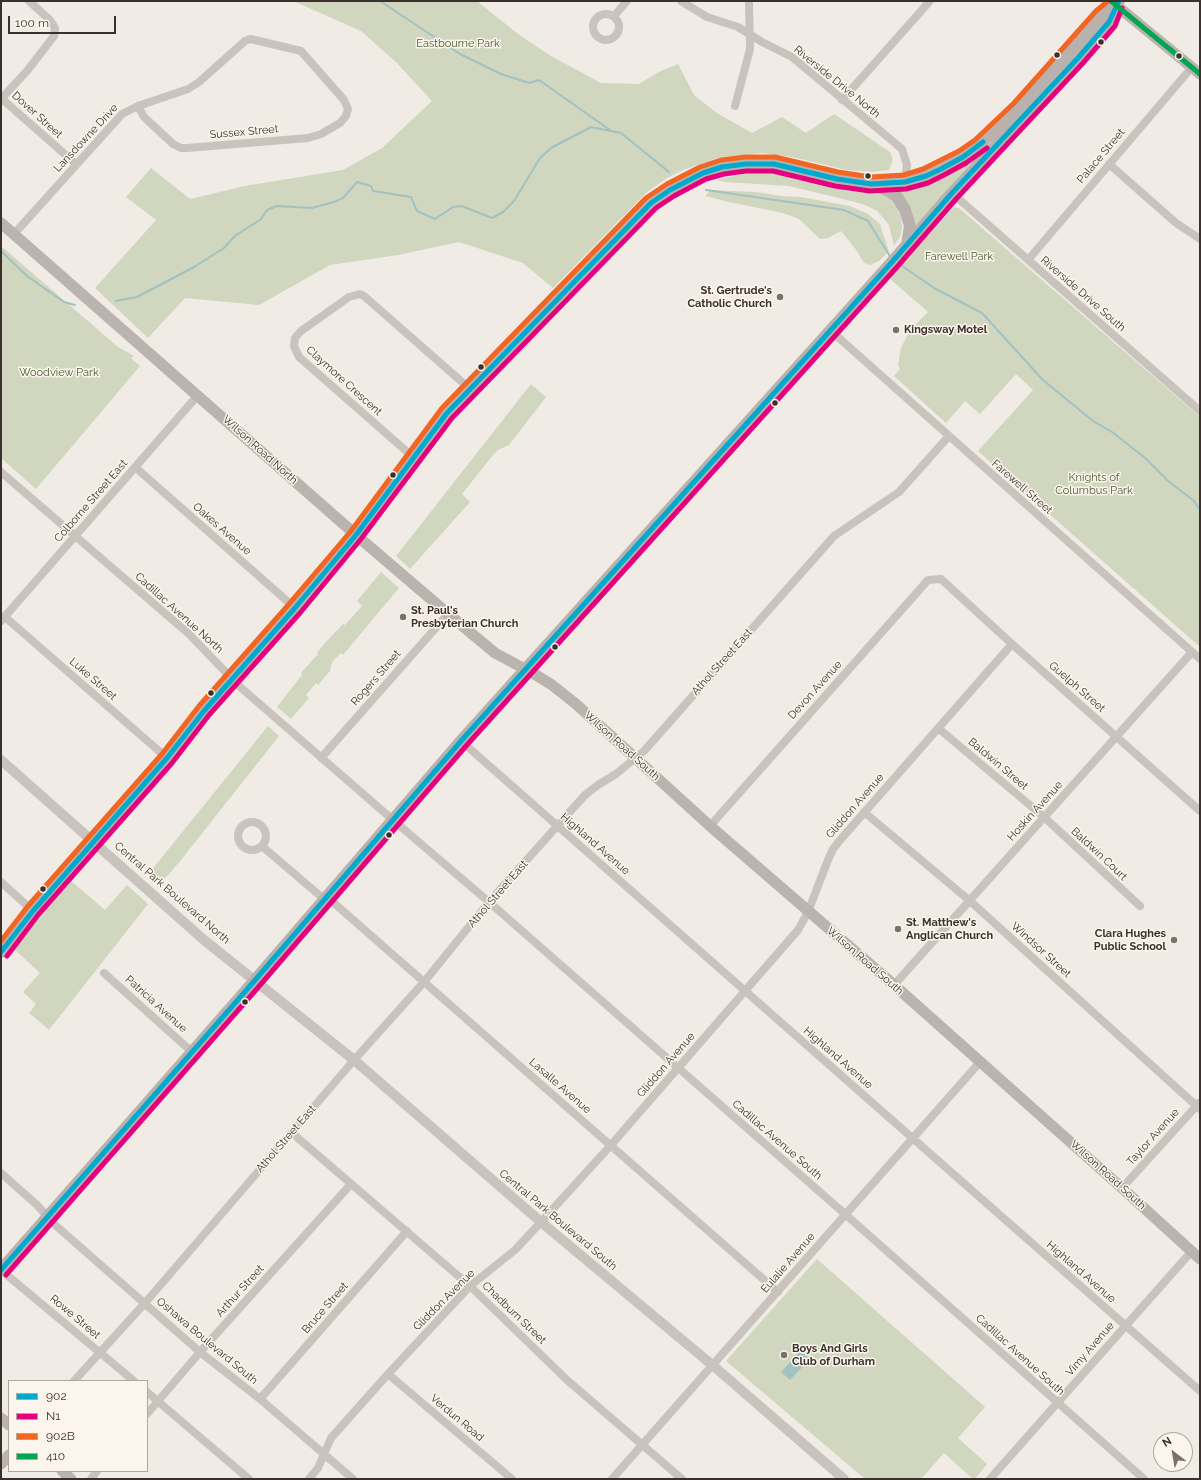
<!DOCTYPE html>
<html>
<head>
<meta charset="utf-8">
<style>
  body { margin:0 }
  #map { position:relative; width:1201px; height:1480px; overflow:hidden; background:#f0ebe5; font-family:Raleway,sans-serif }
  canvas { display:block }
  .frame { position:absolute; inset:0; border:2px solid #3b302b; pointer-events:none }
  .legend { position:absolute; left:8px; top:1380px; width:140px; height:92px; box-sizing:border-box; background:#fbf5ee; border:1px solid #aea6a0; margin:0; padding:5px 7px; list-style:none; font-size:12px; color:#3b302b }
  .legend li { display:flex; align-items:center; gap:8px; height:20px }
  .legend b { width:20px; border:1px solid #aea6a0 }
  .north { position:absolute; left:1153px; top:1432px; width:40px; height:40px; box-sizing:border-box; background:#fbf5ee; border:1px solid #aea6a0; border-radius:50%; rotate:329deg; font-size:11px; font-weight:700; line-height:16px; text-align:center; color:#3b302b }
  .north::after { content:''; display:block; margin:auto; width:14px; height:18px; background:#7a716c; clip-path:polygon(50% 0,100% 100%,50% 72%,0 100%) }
  .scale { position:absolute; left:8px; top:16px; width:108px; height:18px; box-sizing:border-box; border:2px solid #3b302b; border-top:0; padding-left:5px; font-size:12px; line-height:14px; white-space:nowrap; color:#3b302b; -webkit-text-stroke:3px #fbf5ee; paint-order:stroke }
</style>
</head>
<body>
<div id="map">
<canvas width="1201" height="1480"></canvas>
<div class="frame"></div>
<ul class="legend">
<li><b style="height:5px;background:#00a9ce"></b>902</li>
<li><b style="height:5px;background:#e5007d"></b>N1</li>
<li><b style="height:5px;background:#f26522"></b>902B</li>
<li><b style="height:5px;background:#00a651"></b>410</li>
</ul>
<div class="north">N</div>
<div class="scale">100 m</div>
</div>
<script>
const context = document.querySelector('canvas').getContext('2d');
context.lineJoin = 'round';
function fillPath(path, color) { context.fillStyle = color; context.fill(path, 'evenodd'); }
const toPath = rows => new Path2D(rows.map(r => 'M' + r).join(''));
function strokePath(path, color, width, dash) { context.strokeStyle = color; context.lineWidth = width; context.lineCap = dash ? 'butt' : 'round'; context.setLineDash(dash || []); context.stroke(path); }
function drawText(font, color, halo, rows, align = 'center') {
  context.font = font + ' Raleway,sans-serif'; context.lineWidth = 3; context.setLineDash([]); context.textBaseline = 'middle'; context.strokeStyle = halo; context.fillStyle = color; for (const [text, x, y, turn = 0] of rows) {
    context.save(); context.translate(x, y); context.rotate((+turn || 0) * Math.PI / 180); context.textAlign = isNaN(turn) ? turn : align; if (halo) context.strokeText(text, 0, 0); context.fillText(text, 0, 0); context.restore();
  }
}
fillPath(toPath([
  [293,1,477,1,518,34,551,56,601,83,639,84,659,72,678,64,694,95,717,113,752,133,782,117,806,133,834,114,890,152,893,160,889,170,872,172,847,170,792,157,762,153,721,157,683,170,667,178,646,193,553,288,523,263,459,242,398,255,330,265,259,305,185,298,148,338,95,288,156,220,126,197,151,168,190,199,245,186,343,170,382,148,432,101,396,62,361,31],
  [988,143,990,144,918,223,915,225,890,188],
  [747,173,774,173,849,191,884,194,891,200,897,209,901,218,902,228,900,237,894,246,889,225,885,220,877,211,865,205,847,200,789,186,725,182,716,180],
  [711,190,756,192,781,196,801,197,850,206,868,214,880,224,883,234,889,251,879,261,870,265,864,263,857,251,841,231,828,238,820,239,799,219,783,213,729,202,705,196],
  [954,207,959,208,1200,417,1200,647,978,451,1033,390,1016,374,980,414,965,401,946,423,894,376,900,369,898,365,901,348,910,330,928,312,889,278,895,269,897,270],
  [1,246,118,347,134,356,131,358,140,366,36,489,1,458],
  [531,384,546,397,509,445,498,450,494,454,462,494,470,502,410,569,396,556],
  [381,572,399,588,343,655,341,653,334,660,331,665,330,671,318,685,316,683,306,695,309,698,291,719,277,707,302,675,301,673,318,654,317,653,325,643,343,624,345,625,362,606,357,601],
  [268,726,279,736,181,860,162,882,150,872],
  [71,881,105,910,127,885,148,904,49,1030,29,1013,36,1004,23,992,40,973,13,948],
  [817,1259,985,1407,958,1438,987,1464,975,1479,973,1479,944,1453,921,1479,865,1479,726,1361]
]), '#d1d6bf');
fillPath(toPath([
  [800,1351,810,1359,790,1380,781,1372]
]), '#a1c2c1');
strokePath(toPath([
  [380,1,460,54,501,74,529,83,539,80,610,130],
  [706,190,844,210,868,221,891,258],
  [1,251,27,276,64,302,75,305],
  [898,263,934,288,982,313,1043,380,1093,421,1112,432,1144,457,1167,480,1194,501,1200,510],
  [116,301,137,297,194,267,224,248,235,236,261,219,267,210,277,206,312,208,334,202,343,198,357,182,371,186,373,191,411,197,417,211,435,219,453,207,462,206,492,218,503,212,514,201,540,158,551,148,591,127,621,133,669,172]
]), '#a1c2c1', 2);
strokePath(toPath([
  [681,1,707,17,738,27,762,42,792,57,902,149,907,165,905,182],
  '593 27a13 13 0 1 1 26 0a13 13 0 1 1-26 0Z',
  [614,16,627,1],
  [1,98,76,164],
  [2,98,27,71,54,36,55,28,50,20,29,1],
  [842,100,929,2],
  [735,106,750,49,749,1],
  [1109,164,1176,223,1200,239],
  [952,193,1200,411],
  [14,234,122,114,138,106,188,89,199,82,245,41,250,39,255,40,301,51,344,100,348,109,346,116,340,123,321,134,308,138,187,148,181,148,173,144,144,117,138,106],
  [1028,260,1192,67],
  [830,330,1200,659],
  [413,457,299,357,294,346,295,338,301,331,349,297,360,294,364,296,470,389],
  [135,467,295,608],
  [1,472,189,634,239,686,393,820,489,902,845,1214,1144,1479],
  [5,617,167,758],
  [1,621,198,395],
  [938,728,1044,817,1140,906],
  [461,741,1200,1391],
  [321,758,448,614],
  [864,812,970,901,1200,1109],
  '238 836a14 14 0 1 1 28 0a14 14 0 1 1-28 0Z',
  [710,826,928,580,941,579,1012,644,1200,811],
  [263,847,325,900],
  [1,882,33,911],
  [327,897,778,1292],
  [104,973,192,1052],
  [894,985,1192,652],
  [292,1133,470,1286,567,1380,682,1479],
  [1,1173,37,1205,54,1224,200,1352,260,1399,353,1479],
  [1122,1188,1200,1102],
  [1,1270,134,1381],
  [388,1374,512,1479],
  [74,1381,145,1303,354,1060,424,982,489,902,585,795,598,785,616,774,644,751,834,536,899,492,948,437],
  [147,1392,249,1479],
  [260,1399,407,1231],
  [147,1414,200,1352,351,1184],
  [91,1479,97,1471],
  [309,1479,318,1468,331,1438,388,1374,470,1286,515,1250,541,1222,611,1145,798,930,808,912,828,860,833,849,841,839,1012,644],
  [612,1479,980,1062],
  [990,1479,1191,1252]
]), '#c9c3be', 8);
strokePath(toPath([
  [1,760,204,940,354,1060,541,1222,717,1369,844,1479]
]), '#c9c3be', 10);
strokePath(toPath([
  [1111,1,1200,74],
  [1,223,356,535,453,618,495,653,536,675,552,685,576,704,710,826,894,985,1122,1188,1200,1259],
  [1,1418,9,1425],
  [1,1464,9,1455],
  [62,1471,71,1479]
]), '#bab3ae', 11);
strokePath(toPath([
  [874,185,889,191,897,197,905,210,910,226,907,245],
  [1,952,33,911,167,758,204,711,295,608,356,535,447,413,651,203,670,190,703,173,722,167,746,164,774,164,837,179,871,184,905,182,926,176,963,157,979,145,1019,108,1101,16,1116,5],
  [1,1270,250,986,461,741,892,262,952,193,1078,58,1109,22,1116,5,1119,1]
]), '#b8b1ad', 12);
strokePath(toPath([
  [1,952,33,911,167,758,204,711,295,608,356,535,447,413,651,203,670,190,703,173,722,167,746,164,774,164,837,179,871,184,905,182,926,176,941,169,963,157,983,142],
  [1,1270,250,986,461,741,892,262,952,193,1078,58,1109,22,1119,1]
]), '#00a9ce', 5);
strokePath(toPath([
  [7,956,38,915,172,763,209,715,300,613,361,539,452,418,656,208,674,196,706,179,724,174,746,171,773,171,835,186,870,191,906,189,928,183,944,175,966,163,987,148],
  [6,1275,255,991,466,746,897,267,957,198,1083,63,1115,26,1122,8]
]), '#e5007d', 5);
strokePath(toPath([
  [1,941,28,906,162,754,199,706,290,603,351,531,442,408,646,198,667,184,700,167,721,160,745,157,775,157,838,172,871,177,904,175,923,169,959,151,975,140,1014,103,1096,11,1108,1]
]), '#f26522', 5);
strokePath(toPath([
  [1111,1,1200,74]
]), '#00a651', 5);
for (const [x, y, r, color] of [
  [1101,42,3.5,"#3b302b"],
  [1057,55,3.5,"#3b302b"],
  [1179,56,3.5,"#3b302b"],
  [868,176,3.5,"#3b302b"],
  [780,297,4,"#7a716c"],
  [896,330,4,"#7a716c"],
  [481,367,3.5,"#3b302b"],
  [775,403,3.5,"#3b302b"],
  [393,475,3.5,"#3b302b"],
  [403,617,4,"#7a716c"],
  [555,647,3.5,"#3b302b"],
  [211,693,3.5,"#3b302b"],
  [389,835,3.5,"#3b302b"],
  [43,889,3.5,"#3b302b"],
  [898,929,4,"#7a716c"],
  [1174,940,4,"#7a716c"],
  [245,1002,3.5,"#3b302b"],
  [784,1355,4,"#7a716c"]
]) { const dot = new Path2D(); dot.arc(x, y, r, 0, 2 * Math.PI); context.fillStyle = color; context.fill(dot); strokePath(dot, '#fbf5ee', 1.5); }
drawText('11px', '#4a5a2e', '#fbf5ee', [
  ["Eastbourne Park",458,44],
  ["Farewell Park",959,257],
  ["Woodview Park",59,373],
  ["Knights of",1094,478],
  ["Columbus Park",1094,491]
]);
drawText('11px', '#3b302b', '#fbf5ee', [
  ["Riverside Drive North",837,82,39],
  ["Dover Street",37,115,42],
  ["Sussex Street",244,132,-5],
  ["Lansdowne Drive",86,138,-47],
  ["Palace Street",1101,156,-50],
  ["Riverside Drive South",1083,294,41],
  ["Claymore Crescent",344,381,42],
  ["Wilson Road North",260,450,42],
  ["Farewell Street",1022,487,41],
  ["Colborne Street East",91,501,-49],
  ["Oakes Avenue",222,529,41],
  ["Cadillac Avenue North",179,613,42],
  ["Athol Street East",722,662,-48],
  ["Rogers Street",376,678,-49],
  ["Luke Street",93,679,41],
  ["Guelph Street",1077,687,41],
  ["Devon Avenue",815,690,-48],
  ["Wilson Road South",622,746,42],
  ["Baldwin Street",998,764,40],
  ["Gliddon Avenue",855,806,-49],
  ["Hoskin Avenue",1035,811,-48],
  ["Highland Avenue",595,844,41],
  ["Baldwin Court",1099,854,43],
  ["Central Park Boulevard North",172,893,41],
  ["Athol Street East",498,894,-49],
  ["Windsor Street",1041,950,42],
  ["Wilson Road South",865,961,41],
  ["Patricia Avenue",156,1004,42],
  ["Highland Avenue",838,1058,41],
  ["Gliddon Avenue",666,1065,-49],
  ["Lasalle Avenue",560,1086,41],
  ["Taylor Avenue",1153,1137,-48],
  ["Athol Street East",286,1139,-49],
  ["Cadillac Avenue South",777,1140,41],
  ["Wilson Road South",1108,1175,42],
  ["Central Park Boulevard South",558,1220,40],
  ["Eulalie Avenue",788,1263,-49],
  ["Highland Avenue",1081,1272,41],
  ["Arthur Street",240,1291,-48],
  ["Gliddon Avenue",444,1300,-45],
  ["Bruce Street",325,1308,-49],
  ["Chadburn Street",514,1313,44],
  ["Rowe Street",75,1317,40],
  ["Oshawa Boulevard South",207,1341,40],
  ["Vimy Avenue",1090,1349,-49],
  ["Cadillac Avenue South",1020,1355,42],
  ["Verdun Road",457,1418,40]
]);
drawText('bold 11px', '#3b302b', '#fbf5ee', [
  ["St. Gertrude's",772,291,"right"],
  ["Catholic Church",772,304,"right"],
  ["Kingsway Motel",904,330],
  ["St. Paul's",411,611],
  ["Presbyterian Church",411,624],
  ["St. Matthew's",906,923],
  ["Anglican Church",906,936],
  ["Clara Hughes",1166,934,"right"],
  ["Public School",1166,947,"right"],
  ["Boys And Girls",792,1349],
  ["Club of Durham",792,1362]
], 'left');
</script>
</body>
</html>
